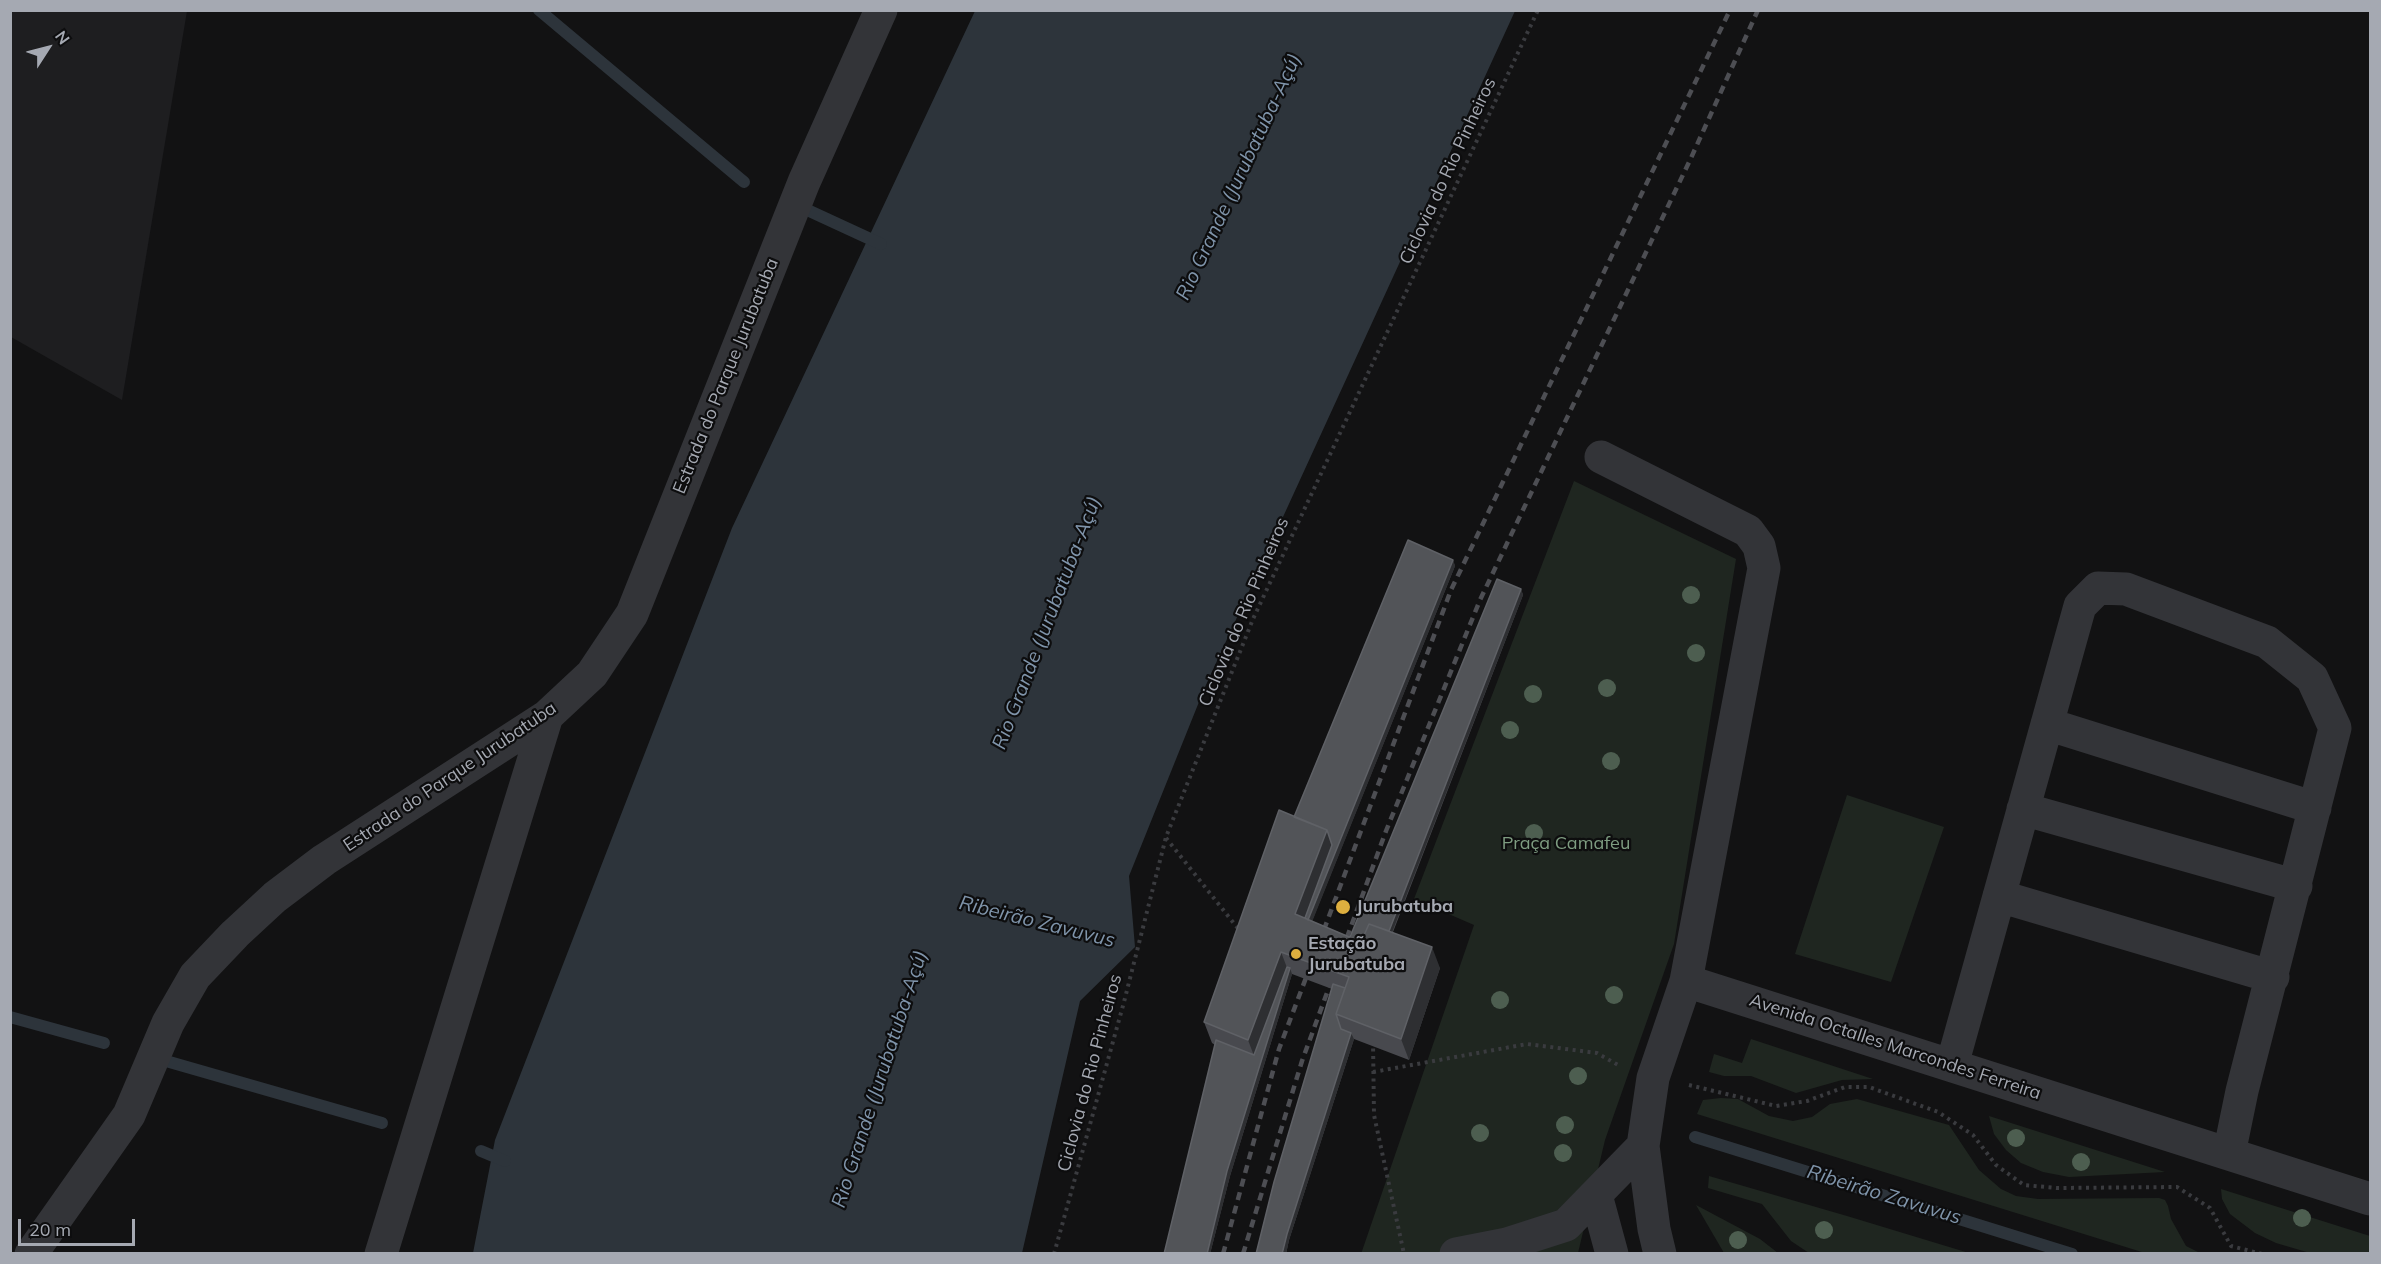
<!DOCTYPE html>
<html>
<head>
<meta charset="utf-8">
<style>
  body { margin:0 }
  #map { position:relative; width:2381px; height:1264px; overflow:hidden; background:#121213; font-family:Mulish,sans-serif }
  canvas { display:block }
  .frame { position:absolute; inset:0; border:12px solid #a5a9b2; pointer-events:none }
  .north { position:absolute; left:18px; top:18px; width:60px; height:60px; -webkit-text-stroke:4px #0d0d0e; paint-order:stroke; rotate:54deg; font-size:16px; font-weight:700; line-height:24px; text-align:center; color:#a5a9b2 }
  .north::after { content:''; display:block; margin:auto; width:21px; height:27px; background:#a5a9b2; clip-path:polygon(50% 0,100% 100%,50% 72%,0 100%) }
  .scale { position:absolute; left:18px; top:1219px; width:117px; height:27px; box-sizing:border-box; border:3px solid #a5a9b2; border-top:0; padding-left:8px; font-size:18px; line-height:21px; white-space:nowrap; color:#a5a9b2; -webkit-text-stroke:4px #0d0d0e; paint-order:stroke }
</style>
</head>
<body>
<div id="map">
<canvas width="2381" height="1264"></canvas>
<div class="frame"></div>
<div class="north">N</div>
<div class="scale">20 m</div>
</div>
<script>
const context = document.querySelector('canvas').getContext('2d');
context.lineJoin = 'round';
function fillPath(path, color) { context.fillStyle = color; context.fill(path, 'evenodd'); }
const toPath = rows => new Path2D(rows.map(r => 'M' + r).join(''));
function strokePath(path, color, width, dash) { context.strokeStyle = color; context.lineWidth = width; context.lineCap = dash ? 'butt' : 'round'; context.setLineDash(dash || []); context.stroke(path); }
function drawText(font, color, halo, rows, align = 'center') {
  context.font = font + ' Mulish,sans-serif'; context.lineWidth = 4.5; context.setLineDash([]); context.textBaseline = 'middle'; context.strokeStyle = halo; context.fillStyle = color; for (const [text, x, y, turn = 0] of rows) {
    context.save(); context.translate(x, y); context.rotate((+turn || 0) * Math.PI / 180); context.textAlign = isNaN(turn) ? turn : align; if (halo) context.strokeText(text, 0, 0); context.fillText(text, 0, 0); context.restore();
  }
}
fillPath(toPath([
  [11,10,187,11,122,400,11,337]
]), '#1e1e20');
fillPath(toPath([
  [1574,481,1736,559,1674,944,1605,1140,1578,1253,1361,1254,1474,925,1414,899],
  [1847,795,1944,827,1891,982,1795,954],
  [1751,1039,1873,1079,1842,1080,1796,1093,1751,1076,1724,1076,1709,1072,1714,1054,1742,1063],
  [1721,1098,1738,1099,1769,1116,1793,1121,1812,1117,1830,1104,1857,1099,1949,1125,1979,1170,2001,1189,2016,1196,2038,1199,2159,1198,2165,1200,2168,1206,2171,1219,2186,1246,2200,1253,2145,1253,1697,1114,1703,1100],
  [1989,1116,2165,1172,2069,1177,2043,1172,2021,1163,2006,1150,1994,1134],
  [1709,1176,1847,1216,1969,1253,1809,1253,1791,1241,1762,1204,1708,1188],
  [2221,1189,2370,1236,2370,1252,2310,1253,2276,1243,2255,1233,2230,1214,2222,1199],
  [1696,1205,1760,1239,1778,1253,1724,1253]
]), '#1f2620');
fillPath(toPath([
  [975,11,1515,11,1205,687,1129,876,1135,947,1080,1001,1022,1253,473,1253,495,1140,732,528]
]), '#2d343b');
strokePath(toPath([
  [539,10,744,182],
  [803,208,881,244],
  [10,1017,104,1043],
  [166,1061,382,1123],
  [1695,1137,2072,1254],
  [481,1151,505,1161]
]), '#2d343b', 12);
strokePath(toPath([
  [1166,838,1240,931],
  [1373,1041,1374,1115,1404,1254],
  [1373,1072,1527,1044,1597,1053,1618,1065],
  [1689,1085,1776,1106,1807,1101,1845,1087,1869,1087,1938,1112,1973,1135,1996,1165,2024,1185,2057,1188,2177,1187,2210,1208,2231,1246,2262,1254],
  [1054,1254,1124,1002,1166,837,1253,619,1538,10]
]), '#3a3b3f', 4, [3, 4.5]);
strokePath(toPath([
  [1601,457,1748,531,1759,546,1764,568,1686,981,1653,1078,1643,1146,1654,1229,1660,1254],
  [2047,724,2315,808],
  [2023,809,2296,886],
  [1999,896,2273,977],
  [1686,981,2370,1199],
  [1952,1065,2080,606,2098,588,2126,589,2267,642,2312,678,2335,728,2242,1091,2229,1154],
  [1596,1195,1612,1254],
  [31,1254,129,1115,168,1023,195,976,235,934,275,897,324,860,547,716,592,674,632,614,804,182,881,10],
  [381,1254,547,716],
  [1456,1254,1507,1244,1566,1225,1643,1146]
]), '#333438', 33);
strokePath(toPath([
  [1319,943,1451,590,1730,10],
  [1342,951,1386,831,1480,600,1691,158,1758,10],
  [1223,1254,1279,1049,1312,962],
  [1243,1254,1302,1061,1335,971]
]), '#4d4e53', 4.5, [8, 6]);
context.fillStyle = '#4d5e50';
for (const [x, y] of [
  [1691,595],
  [1696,653],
  [1607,688],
  [1533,694],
  [1510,730],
  [1611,761],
  [1534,833],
  [1614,995],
  [1500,1000],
  [1578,1076],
  [1565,1125],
  [1480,1133],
  [2016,1138],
  [1563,1153],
  [2081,1162],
  [2302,1218],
  [1824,1230],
  [1738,1240]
]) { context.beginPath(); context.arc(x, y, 9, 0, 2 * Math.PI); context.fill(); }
fillPath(toPath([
  [1453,560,1455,566,1312,921,1350,937,1521,589,1523,595,1393,932,1440,968,1409,1060,1354,1039,1289,1240,1286,1254,1256,1254,1332,989,1292,974,1230,1176,1210,1254,1164,1254,1215,1045,1212,1043,1204,1022,1294,817]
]), '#48494e');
fillPath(toPath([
  [1453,560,1455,566,1306,937,1295,914,1327,830],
  [1521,589,1523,595,1386,948,1384,943],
  [1432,947,1440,968,1409,1060,1401,1039],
  [1281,952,1289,973,1256,1061,1248,1040],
  [1290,968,1292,974,1230,1176,1210,1254,1207,1254,1227,1171],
  [1351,1033,1354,1039,1289,1240,1286,1254,1282,1254,1287,1234]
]), '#2e2f32');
const building = toPath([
  [1408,540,1453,560,1308,920,1305,918,1332,845,1327,830,1294,817,1408,540],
  [1497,579,1521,589,1389,931,1369,924,1361,942,1350,937,1497,579],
  [1279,810,1327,830,1295,914,1361,942,1369,924,1432,947,1401,1039,1336,1014,1349,977,1281,952,1248,1040,1204,1022,1279,810],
  [1287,967,1290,968,1227,1171,1207,1254,1164,1254,1216,1040,1254,1055,1287,967],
  [1333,984,1345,988,1336,1014,1341,1029,1351,1033,1287,1234,1282,1254,1256,1254,1274,1182,1333,984]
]);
fillPath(building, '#525458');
strokePath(building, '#5f6166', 1.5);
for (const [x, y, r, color] of [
  [1343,907,8,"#deaf3f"],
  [1296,954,6,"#deaf3f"]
]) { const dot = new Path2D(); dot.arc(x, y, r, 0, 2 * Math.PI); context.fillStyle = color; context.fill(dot); strokePath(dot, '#0d0d0e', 2); }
drawText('18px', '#a5a9b2', '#0d0d0e', [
  ["Ciclovia do Rio Pinheiros",1448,171,-65],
  ["Estrada do Parque Jurubatuba",726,376,-68],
  ["Ciclovia do Rio Pinheiros",1244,612,-67],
  ["Estrada do Parque Jurubatuba",450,777,-34],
  ["Avenida Octalles Marcondes Ferreira",1895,1047,18],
  ["Ciclovia do Rio Pinheiros",1090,1073,-75]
]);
drawText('18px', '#7e9c81', '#0d0d0e', [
  ["Praça Camafeu",1566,844]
]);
drawText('bold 18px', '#a5a9b2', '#0d0d0e', [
  ["Jurubatuba",1356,907],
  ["Estação",1308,944],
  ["Jurubatuba",1308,965]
], 'left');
drawText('italic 20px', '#7f94aa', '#0d0d0e', [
  ["Rio Grande (Jurubatuba-Açú)",1239,177,-65],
  ["Rio Grande (Jurubatuba-Açú)",1047,623,-69],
  ["Ribeirão Zavuvus",1037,922,14],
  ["Rio Grande (Jurubatuba-Açú)",880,1079,-72],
  ["Ribeirão Zavuvus",1884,1195,17]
]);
</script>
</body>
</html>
